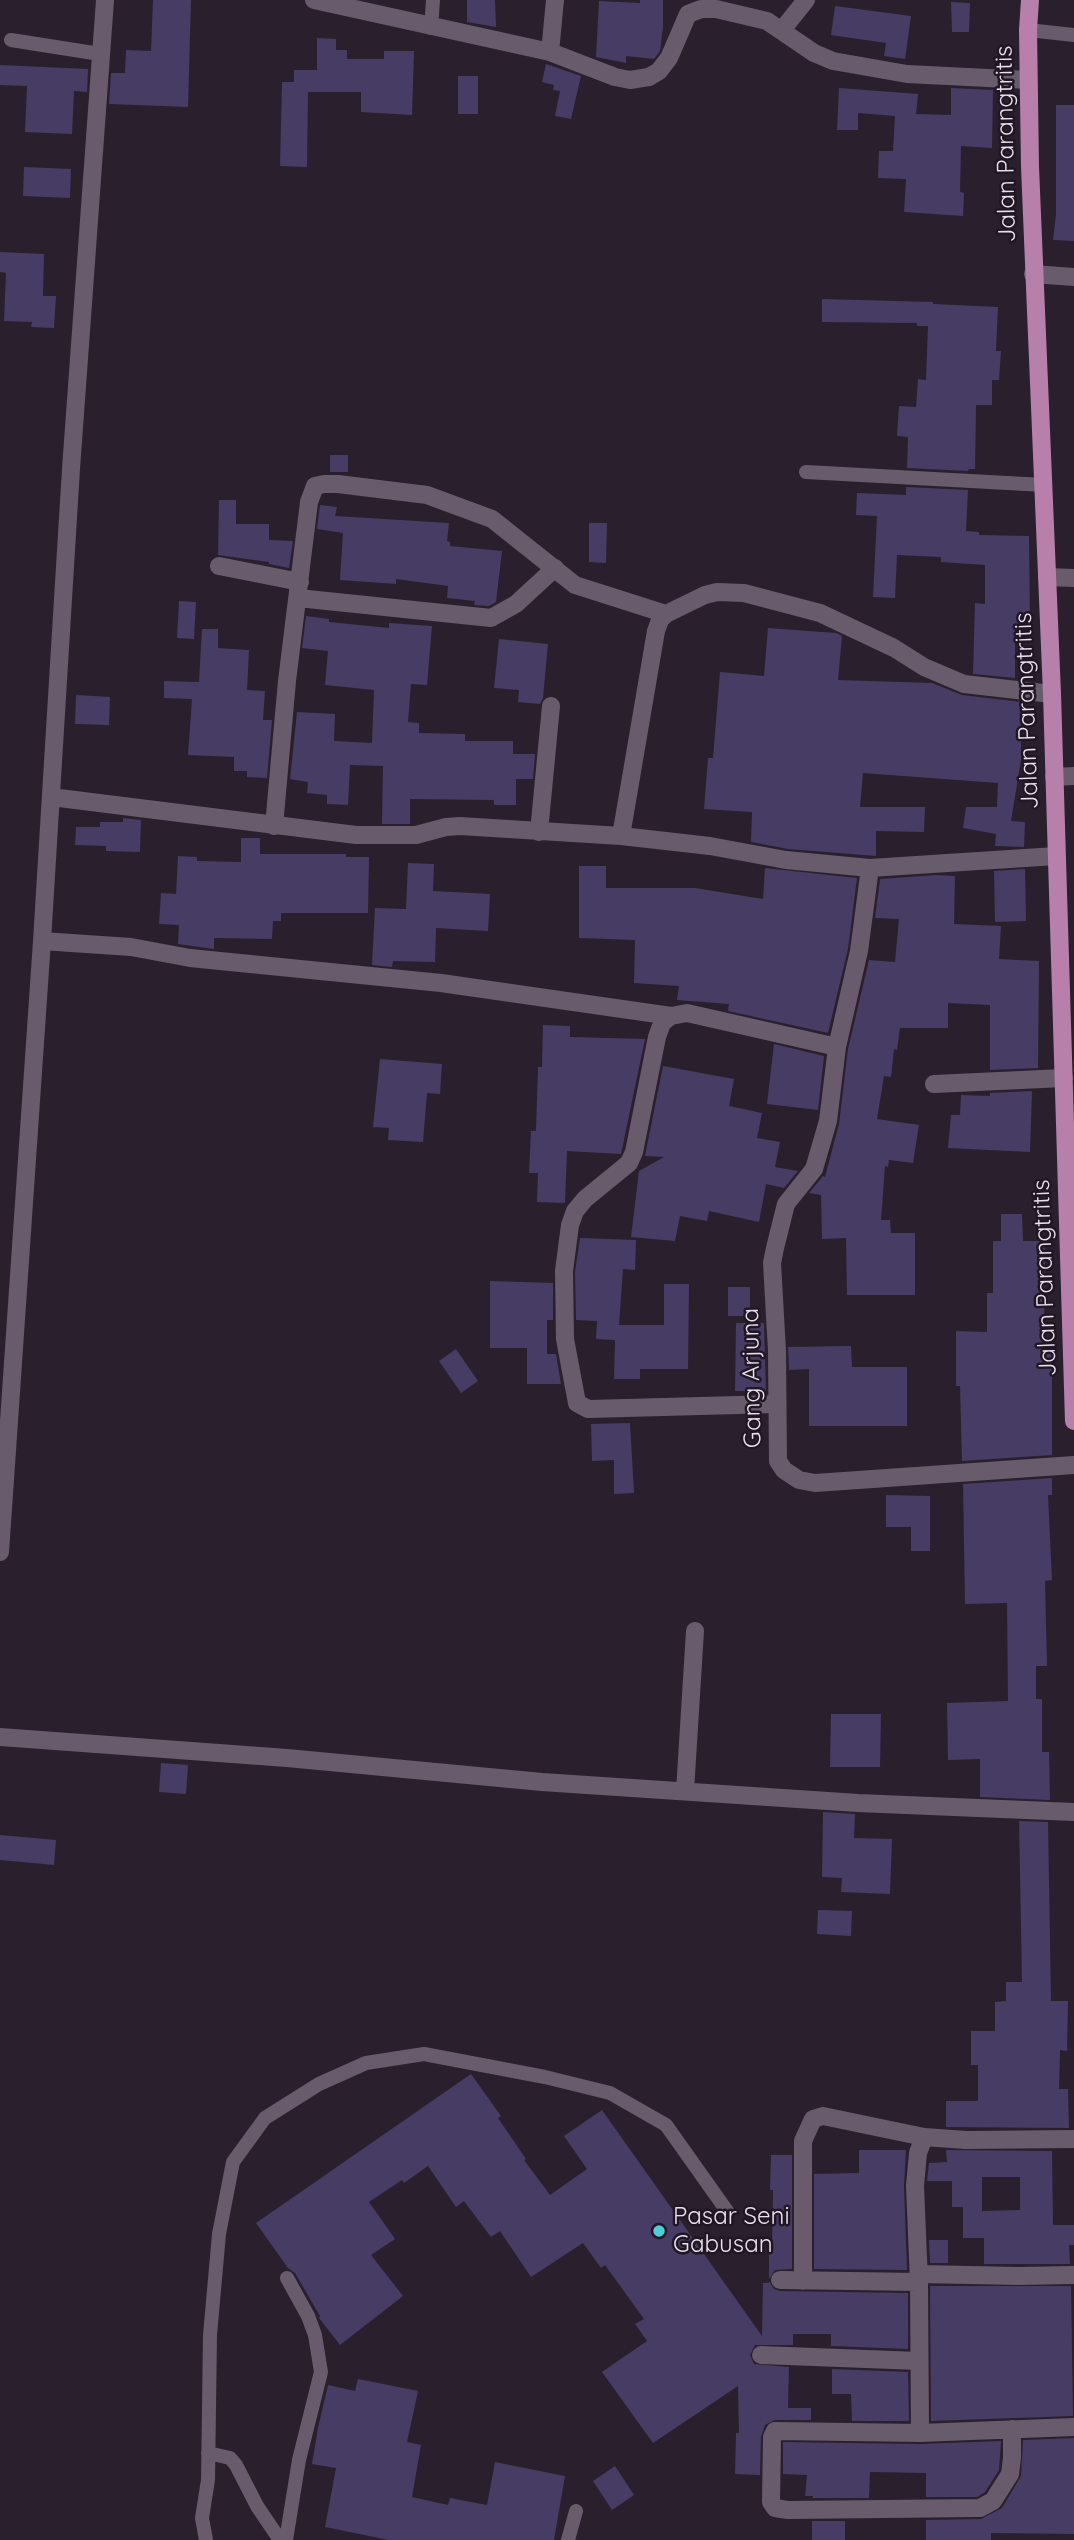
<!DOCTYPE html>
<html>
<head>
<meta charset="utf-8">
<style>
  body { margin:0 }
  canvas { display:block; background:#2a1f2d }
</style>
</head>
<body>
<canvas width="1074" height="2540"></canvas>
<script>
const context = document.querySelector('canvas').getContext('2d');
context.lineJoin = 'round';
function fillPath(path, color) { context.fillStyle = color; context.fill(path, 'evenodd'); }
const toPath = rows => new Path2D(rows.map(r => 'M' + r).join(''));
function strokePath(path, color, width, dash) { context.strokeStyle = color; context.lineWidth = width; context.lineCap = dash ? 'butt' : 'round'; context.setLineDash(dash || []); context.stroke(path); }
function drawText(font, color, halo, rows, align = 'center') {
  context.font = font + ' Quicksand,sans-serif'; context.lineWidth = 5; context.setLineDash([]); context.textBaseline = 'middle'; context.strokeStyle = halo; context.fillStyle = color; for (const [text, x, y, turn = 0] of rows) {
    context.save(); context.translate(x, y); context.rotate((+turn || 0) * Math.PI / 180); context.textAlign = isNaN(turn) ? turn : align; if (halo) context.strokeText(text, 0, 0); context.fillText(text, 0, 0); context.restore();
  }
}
fillPath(toPath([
  [153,0,191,0,188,107,109,104,111,73,125,73,126,50,151,51],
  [467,0,495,0,496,27,467,22],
  [640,0,663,0,663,27,660,51,654,59,626,56,626,63,596,57,599,1,640,3],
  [951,2,970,3,969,32,952,32],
  [835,6,911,16,905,59,884,56,886,43,831,35],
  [317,38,336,39,336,50,347,50,347,59,384,59,384,51,414,51,412,115,361,112,361,92,308,92,307,167,280,166,282,82,294,82,294,70,317,70],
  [546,64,581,76,571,119,555,116,560,91,553,90,554,85,542,82],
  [0,65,88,69,87,92,74,91,72,134,25,132,27,86,0,85],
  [458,76,478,76,478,114,458,114],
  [839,88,918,94,916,114,951,115,951,88,993,90,992,148,961,146,960,192,964,193,963,216,904,212,906,179,878,178,879,151,893,151,895,116,858,113,858,130,837,130],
  [1056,105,1074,105,1074,241,1053,240,1056,214],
  [24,167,71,169,70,198,23,196],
  [0,252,44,254,43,296,56,296,54,328,31,327,32,322,4,321,6,273,0,272],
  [822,299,933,302,933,304,998,307,996,351,1001,351,999,380,992,380,992,405,976,405,975,469,969,469,968,471,907,468,908,437,897,436,899,406,916,407,918,379,926,380,928,326,917,326,917,323,822,322],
  [330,455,348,455,348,472,330,472],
  [906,487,968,490,966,531,979,532,979,535,1029,536,1030,626,1015,625,1015,678,973,674,975,603,985,604,985,565,941,562,941,557,897,555,895,598,873,597,877,516,856,515,857,493,906,495],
  [219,500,236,500,236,524,269,524,269,540,293,541,289,568,269,564,269,562,218,555],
  [320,505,337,507,335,516,449,523,447,541,450,542,450,546,502,551,496,602,489,606,474,605,475,601,447,598,448,586,396,579,396,584,340,580,343,533,317,529],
  [589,523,607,523,606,563,589,562],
  [179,601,196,602,194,639,177,638],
  [306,616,329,619,329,622,389,628,389,623,432,626,427,685,411,684,408,722,419,723,419,733,465,734,465,741,513,741,513,754,535,754,533,779,516,779,516,805,494,805,494,800,410,799,410,824,382,824,383,766,350,765,348,805,327,804,327,795,307,793,308,782,290,779,297,712,335,714,334,741,372,743,374,690,325,685,328,651,302,648],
  [768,628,836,633,842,636,838,680,932,683,962,695,1021,702,1021,760,1011,821,1025,822,1024,847,995,846,996,834,963,828,966,807,997,807,998,783,863,773,860,807,925,807,924,832,876,831,876,856,788,849,751,842,752,812,704,809,708,758,713,758,720,672,764,676],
  [202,629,218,629,218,648,249,650,247,690,265,691,263,720,272,720,267,778,247,777,247,771,234,771,234,757,188,755,192,699,164,698,164,681,199,682],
  [499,639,548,644,543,698,540,704,518,702,519,690,494,688],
  [76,695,110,697,109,725,75,724],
  [123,818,141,820,140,852,106,851,106,846,75,845,76,827,100,827,100,822,123,822],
  [241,838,260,838,260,854,346,854,346,857,369,857,368,913,281,913,281,921,273,921,272,939,214,938,214,949,178,944,179,925,159,924,161,893,176,894,178,856,197,857,197,861,241,862],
  [408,863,434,864,433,891,490,894,488,931,436,928,435,962,393,961,392,967,372,965,375,908,406,909],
  [579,866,606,866,606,888,695,888,763,899,765,868,857,878,848,949,828,1033,728,1011,729,1004,677,1000,679,986,634,983,635,940,579,938],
  [1025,869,1026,921,995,922,994,871],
  [936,875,955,876,954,924,1001,926,999,959,1039,961,1038,1068,990,1070,990,1005,948,1003,948,1028,900,1028,897,1050,894,1049,891,1077,884,1076,877,1119,919,1125,913,1163,889,1160,888,1167,885,1166,881,1220,890,1220,891,1233,915,1233,915,1295,847,1295,846,1238,822,1239,821,1195,809,1193,823,1176,825,1177,839,1124,848,1049,869,960,895,962,899,919,875,918,880,879],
  [543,1025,570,1026,570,1037,645,1039,621,1154,567,1151,565,1203,537,1202,538,1173,529,1173,531,1131,536,1131,538,1067,542,1067],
  [774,1044,824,1056,818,1110,767,1104],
  [380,1059,442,1064,440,1094,427,1093,423,1142,388,1140,389,1128,373,1127],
  [663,1066,734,1079,729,1106,762,1113,757,1138,780,1142,775,1167,798,1171,784,1188,766,1184,759,1222,709,1211,707,1221,680,1216,675,1241,631,1237,639,1171,664,1157,645,1156],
  [1032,1091,1030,1152,948,1148,951,1115,960,1115,961,1095,990,1096,990,1093],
  [1001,1214,1022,1214,1023,1241,1045,1241,1044,1342,1052,1342,1052,1455,962,1461,960,1386,956,1386,956,1331,987,1332,987,1293,993,1293,993,1241,1001,1241],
  [580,1238,636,1240,635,1270,623,1269,619,1325,664,1325,664,1284,689,1284,688,1369,640,1369,640,1379,614,1379,615,1340,596,1339,597,1321,576,1320,575,1272],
  [490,1281,553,1283,553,1320,547,1320,547,1354,556,1354,561,1384,527,1384,527,1348,490,1348],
  [728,1287,750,1287,750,1316,728,1316],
  [736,1323,764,1323,766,1391,735,1391],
  [851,1346,852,1367,907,1367,907,1426,809,1426,809,1369,789,1370,788,1347],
  [456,1349,478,1381,461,1393,439,1361],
  [630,1423,634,1493,614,1494,614,1460,592,1461,591,1424],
  [1052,1478,1052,1495,1048,1495,1052,1580,1045,1581,1047,1666,1036,1666,1036,1699,1042,1699,1042,1752,1049,1752,1050,1800,980,1797,980,1759,948,1760,947,1703,1008,1701,1007,1603,965,1604,963,1484],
  [886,1495,930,1496,930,1551,911,1551,911,1527,886,1527],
  [831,1714,881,1714,880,1767,830,1767],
  [161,1763,188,1765,186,1794,159,1792],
  [823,1812,855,1814,854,1838,892,1839,890,1894,841,1892,842,1878,822,1877],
  [1019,1821,1048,1822,1051,2001,1068,2001,1067,2051,1060,2050,1059,2089,1068,2089,1069,2128,946,2127,946,2101,978,2101,978,2065,971,2065,971,2031,995,2031,995,2002,1006,2001,1006,1982,1022,1982],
  [0,1835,56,1840,54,1865,0,1860],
  [818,1910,852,1911,851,1936,817,1934],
  [471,2074,501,2116,498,2118,526,2159,524,2160,550,2195,587,2169,564,2136,602,2110,762,2336,763,2283,769,2283,769,2281,774,2289,780,2291,908,2293,908,2349,831,2346,831,2334,793,2334,793,2345,755,2345,750,2355,754,2364,789,2367,788,2408,811,2408,811,2420,775,2420,765,2425,761,2437,760,2475,735,2474,736,2433,739,2433,738,2386,653,2443,602,2372,647,2341,635,2324,644,2319,605,2265,601,2268,583,2243,531,2277,500,2231,491,2237,464,2201,456,2207,428,2166,404,2183,402,2180,369,2202,395,2239,371,2255,403,2296,340,2345,319,2318,320,2316,295,2273,288,2268,256,2223],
  [859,2150,906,2150,904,2186,907,2270,814,2269,814,2174,859,2173],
  [946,2150,1052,2151,1053,2225,1074,2225,1074,2245,1069,2245,1070,2264,984,2264,984,2238,963,2238,963,2207,952,2207,952,2181,927,2181,929,2163,947,2162],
  [982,2177,1020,2177,1020,2210,982,2211],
  [771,2155,792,2155,792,2269,775,2270,769,2279,769,2251,772,2251,773,2190,770,2190],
  [929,2240,948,2240,948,2263,930,2263],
  [930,2286,1071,2286,1073,2416,931,2421],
  [832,2369,908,2372,909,2421,852,2421,851,2394,832,2394],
  [358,2379,418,2391,407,2442,421,2445,412,2497,448,2505,450,2498,487,2505,495,2462,565,2476,554,2540,389,2540,325,2527,336,2468,312,2464,318,2428,328,2385,355,2391],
  [1074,2438,1074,2534,991,2533,991,2540,926,2540,926,2520,981,2519,1002,2508,1021,2476,1023,2440],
  [1001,2441,999,2470,985,2492,977,2497,926,2497,926,2473,870,2472,869,2498,813,2498,813,2496,805,2496,807,2475,783,2474,783,2442,920,2444],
  [615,2466,634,2495,612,2510,593,2481],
  [812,2521,845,2521,845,2540,812,2540]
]), '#463c64');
strokePath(toPath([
  [431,28,433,0],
  [1028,30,1074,35],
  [11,40,100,54],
  [806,472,1044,485],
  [208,2453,230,2458,236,2465,257,2506,280,2540],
  [206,2540,202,2518,208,2480,210,2335,219,2234,233,2162,265,2118,319,2084,366,2063,424,2054,545,2077,610,2093,666,2125,727,2211],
  [286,2540,299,2460,321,2372,315,2335,308,2316,287,2278],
  [568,2540,576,2511]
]), '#675b6c', 14);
strokePath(toPath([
  [314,0,550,52,615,77,630,80,649,77,659,71,669,58,688,14,701,9,716,9,767,21,814,53,833,61,907,74,1028,80],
  [782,30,806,0],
  [550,52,555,0],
  [1033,274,1074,277],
  [219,566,300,582],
  [1047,577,1074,578],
  [298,598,491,618,516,604,555,568],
  [1054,777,1074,776],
  [51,797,356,835,416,835,446,827,460,826,621,836,710,846,786,860,870,868,1056,856],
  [274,826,287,681,309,502,315,486,324,484,338,484,427,495,492,519,575,585,666,614],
  [539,832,551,706],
  [621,836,656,631,660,620,666,614,705,595,717,592,744,593,820,613,894,648,924,667,964,684,1052,694],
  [870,868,859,951,837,1047,828,1121,814,1169,786,1204,775,1248,772,1263,777,1351,778,1461,784,1470,799,1480,815,1483,1074,1465],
  [42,941,131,947,190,958,441,983,671,1016],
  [934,1084,1064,1078],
  [776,1404,588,1409,577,1403,565,1339,564,1271,570,1225,575,1211,585,1199,629,1163,634,1152,657,1037,662,1023,671,1016,687,1013,837,1047],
  [0,1552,42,941,71,469,105,0],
  [0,1737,287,1758,542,1782,858,1803,1074,1812],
  [685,1791,695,1631],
  [919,2274,1019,2276,1074,2275],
  [780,2280,919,2282],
  [803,2281,803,2141,813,2119,823,2116,924,2137,966,2140,1074,2139],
  [761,2355,919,2361],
  [1012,2429,1012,2458,1010,2474,993,2501,980,2508,788,2510,775,2508,771,2502,772,2437,775,2431,920,2433,1074,2427],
  [920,2433,919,2282,915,2186,918,2153,924,2137]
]), '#675b6c', 18);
strokePath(toPath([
  [1030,0,1028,30,1030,167,1052,694,1074,1421]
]), '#b780aa', 18);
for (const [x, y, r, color] of [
  [659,2231,7,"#52cbd9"]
]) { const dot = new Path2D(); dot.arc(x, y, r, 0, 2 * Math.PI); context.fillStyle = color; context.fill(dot); strokePath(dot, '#201624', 2.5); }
drawText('24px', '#e8e1eb', '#201624', [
  ["Jalan Parangtritis",1006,144,-91],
  ["Jalan Parangtritis",1027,711,-92],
  ["Jalan Parangtritis",1045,1278,-92],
  ["Gang Arjuna",752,1378,-91]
]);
drawText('24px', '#e8e1eb', '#201624', [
  ["Pasar Seni",673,2217],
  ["Gabusan",673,2245]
], 'left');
</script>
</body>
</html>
